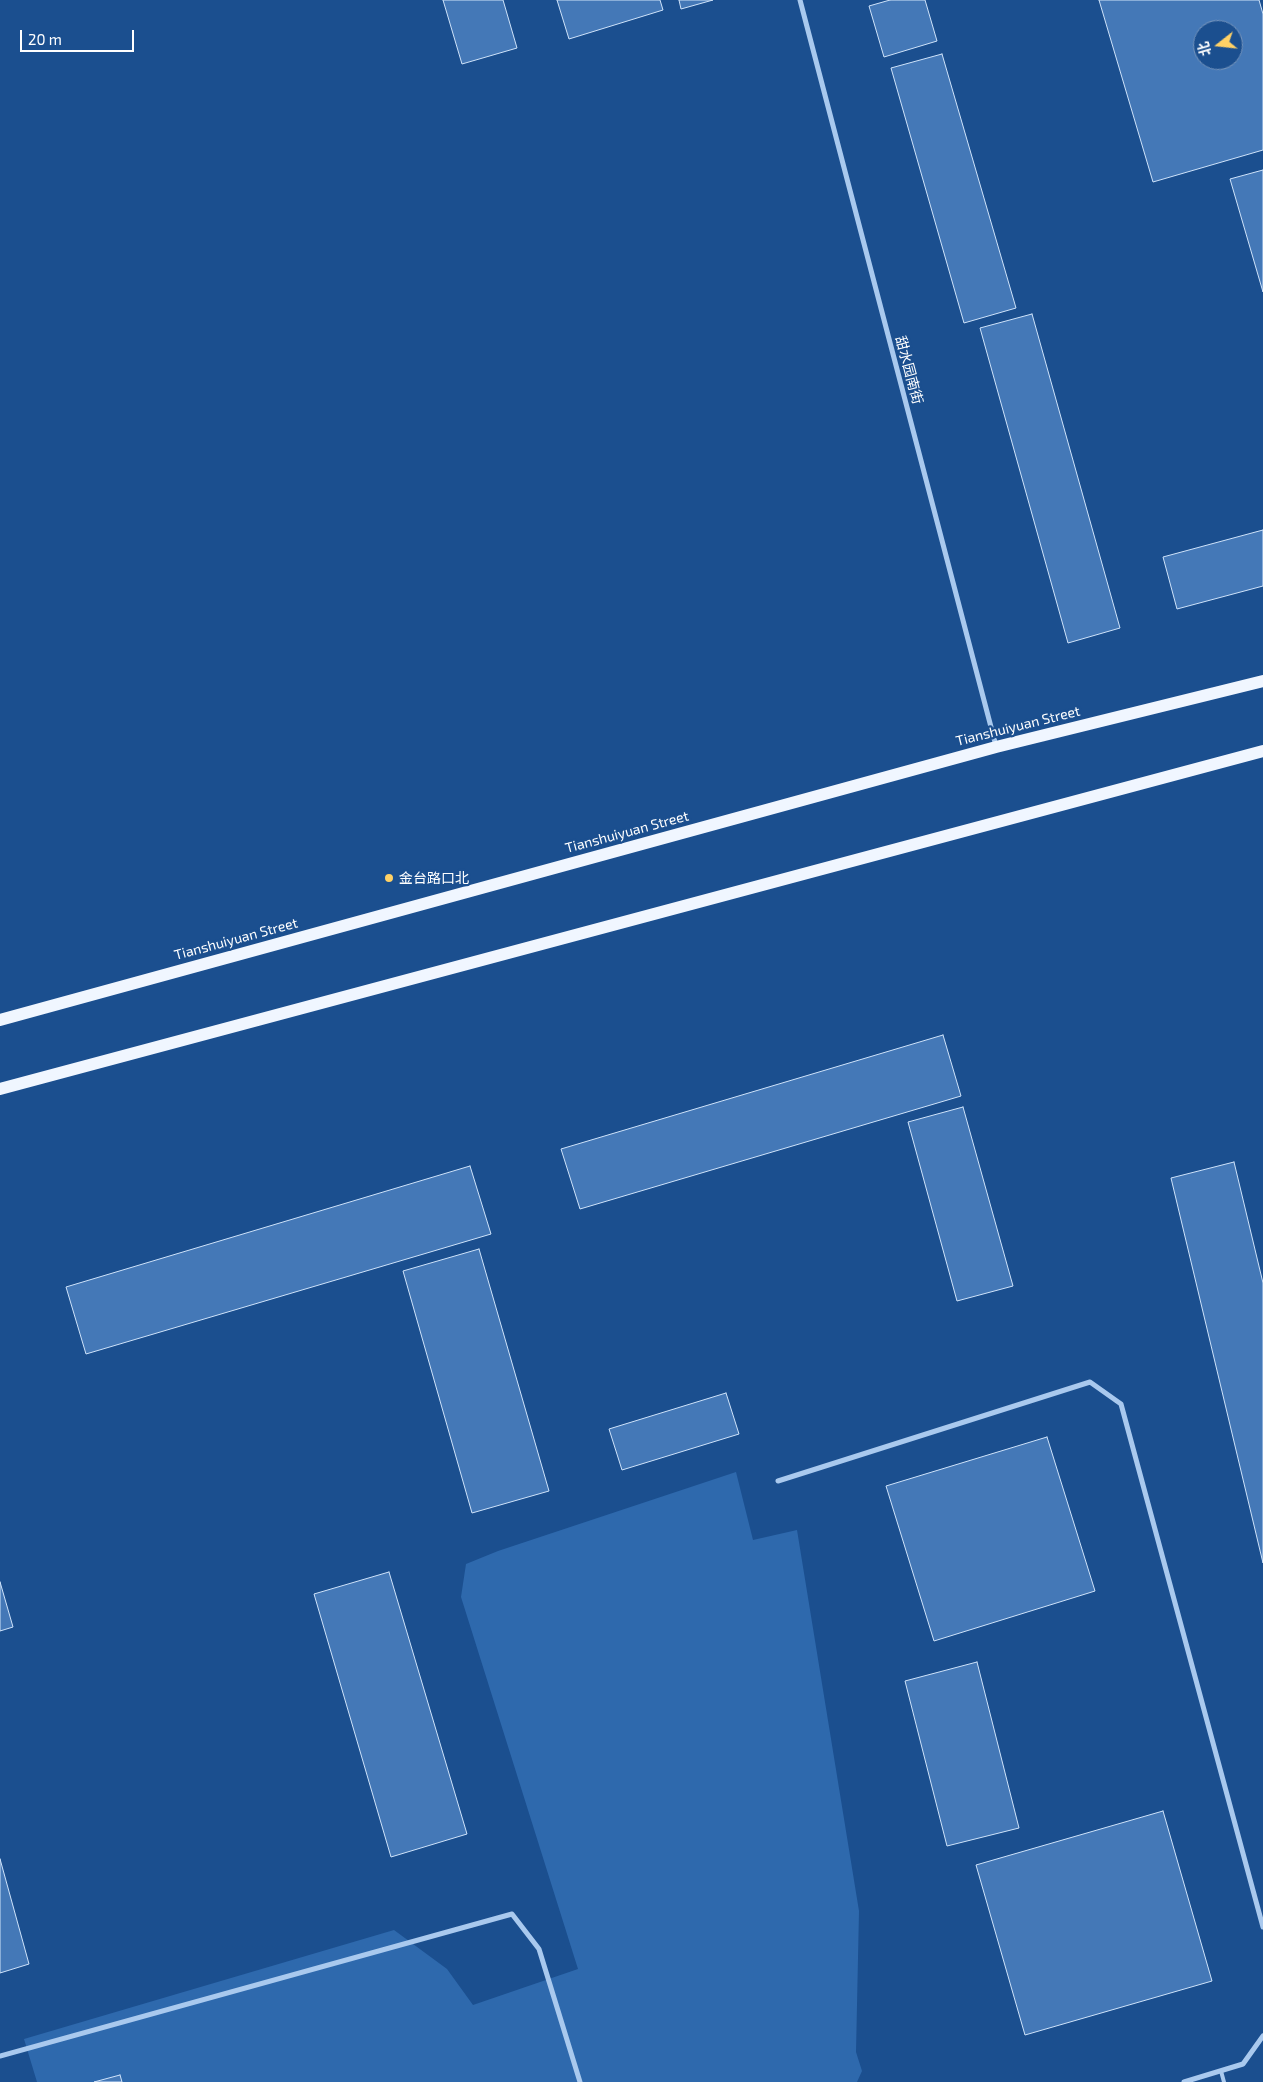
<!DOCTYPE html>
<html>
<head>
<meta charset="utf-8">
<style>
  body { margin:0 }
  #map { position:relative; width:1263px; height:2082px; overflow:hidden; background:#1b4f8f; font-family:"Exo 2","Noto Sans SC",sans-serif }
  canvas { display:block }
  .north { position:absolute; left:1193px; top:20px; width:50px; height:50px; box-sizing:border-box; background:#1b4f8f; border:1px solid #7695bc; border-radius:50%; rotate:254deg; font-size:14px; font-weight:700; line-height:20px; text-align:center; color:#fff }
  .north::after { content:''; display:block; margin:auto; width:18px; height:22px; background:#ffd166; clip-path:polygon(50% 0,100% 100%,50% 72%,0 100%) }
  .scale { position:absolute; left:20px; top:30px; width:114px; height:22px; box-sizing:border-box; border:2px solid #fff; border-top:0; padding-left:6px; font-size:15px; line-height:18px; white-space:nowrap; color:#fff; -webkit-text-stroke:4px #1b4f8f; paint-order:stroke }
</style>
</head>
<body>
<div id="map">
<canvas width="1263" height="2082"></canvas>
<div class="north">北</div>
<div class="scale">20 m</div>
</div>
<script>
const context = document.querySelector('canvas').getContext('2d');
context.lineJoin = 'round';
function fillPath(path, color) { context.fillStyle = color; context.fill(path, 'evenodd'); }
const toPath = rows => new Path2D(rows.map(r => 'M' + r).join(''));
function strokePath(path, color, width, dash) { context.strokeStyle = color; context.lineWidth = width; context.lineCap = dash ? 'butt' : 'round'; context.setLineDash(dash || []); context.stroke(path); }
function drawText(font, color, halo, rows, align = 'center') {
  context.font = font + ' "Exo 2","Noto Sans SC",sans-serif'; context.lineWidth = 4.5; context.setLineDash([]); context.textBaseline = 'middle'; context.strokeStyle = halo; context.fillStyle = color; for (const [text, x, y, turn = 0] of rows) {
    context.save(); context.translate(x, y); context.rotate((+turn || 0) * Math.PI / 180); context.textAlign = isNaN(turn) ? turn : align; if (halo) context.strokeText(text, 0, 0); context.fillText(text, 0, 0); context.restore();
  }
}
fillPath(toPath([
  [736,1472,753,1540,797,1530,859,1911,856,2052,862,2071,857,2082,37,2082,24,2039,394,1930,447,1969,473,2005,578,1969,461,1597,466,1564,498,1551]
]), '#2e69ad');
const building = toPath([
  [443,0,503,0,517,48,462,64,443,0],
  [557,0,660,0,663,10,569,39,557,0],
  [679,0,713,0,681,9,679,0],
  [890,0,925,0,937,41,884,57,869,6,890,0],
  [1099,0,1259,0,1263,14,1263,150,1153,182,1099,0],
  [1203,30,1233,30,1233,60,1203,60,1203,30],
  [942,54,1016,308,964,323,891,68,942,54],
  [1263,170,1263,292,1230,179,1263,170],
  [1032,314,1120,628,1068,643,980,328,1032,314],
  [1263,530,1263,586,1177,609,1163,557,1263,530],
  [943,1035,961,1096,580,1209,561,1149,943,1035],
  [963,1107,1013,1286,957,1301,908,1122,963,1107],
  [1234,1162,1263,1283,1263,1563,1171,1178,1234,1162],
  [470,1166,491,1234,86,1354,66,1287,470,1166],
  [479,1249,549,1491,472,1513,403,1271,479,1249],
  [726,1393,739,1434,622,1470,609,1429,726,1393],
  [1047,1437,1095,1591,934,1641,886,1486,1047,1437],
  [389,1572,467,1834,391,1857,314,1594,389,1572],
  [0,1582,13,1627,0,1631,0,1582],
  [977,1662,1019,1828,947,1846,905,1681,977,1662],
  [1163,1811,1212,1981,1025,2035,976,1865,1163,1811],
  [0,1859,29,1964,0,1973,0,1859],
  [120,2075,122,2082,94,2082,120,2075]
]);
fillPath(building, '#4478b7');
strokePath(building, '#cfe3fa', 1);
strokePath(toPath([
  [1221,2071,1224,2082]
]), '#a9c9ee', 4);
strokePath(toPath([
  [800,0,996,746],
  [778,1481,1090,1382,1121,1404,1263,1927],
  [0,2056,512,1914,539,1949,580,2082],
  [1184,2082,1243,2064,1263,2036]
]), '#a9c9ee', 5);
strokePath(toPath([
  [0,1020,996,747,1263,681],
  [0,1089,1263,751]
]), '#f0f6ff', 12);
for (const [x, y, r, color] of [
  [389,878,5,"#ffd166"]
]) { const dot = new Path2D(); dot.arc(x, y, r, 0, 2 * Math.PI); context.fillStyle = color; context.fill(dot); strokePath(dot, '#1b4f8f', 2); }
drawText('14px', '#fff', '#1b4f8f', [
  ["甜水园南街",909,370,75],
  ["Tianshuiyuan Street",1018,726,-14],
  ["Tianshuiyuan Street",627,832,-15],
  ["Tianshuiyuan Street",236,939,-15]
]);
drawText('14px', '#fff', '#1b4f8f', [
  ["金台路口北",399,878]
], 'left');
</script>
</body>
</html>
